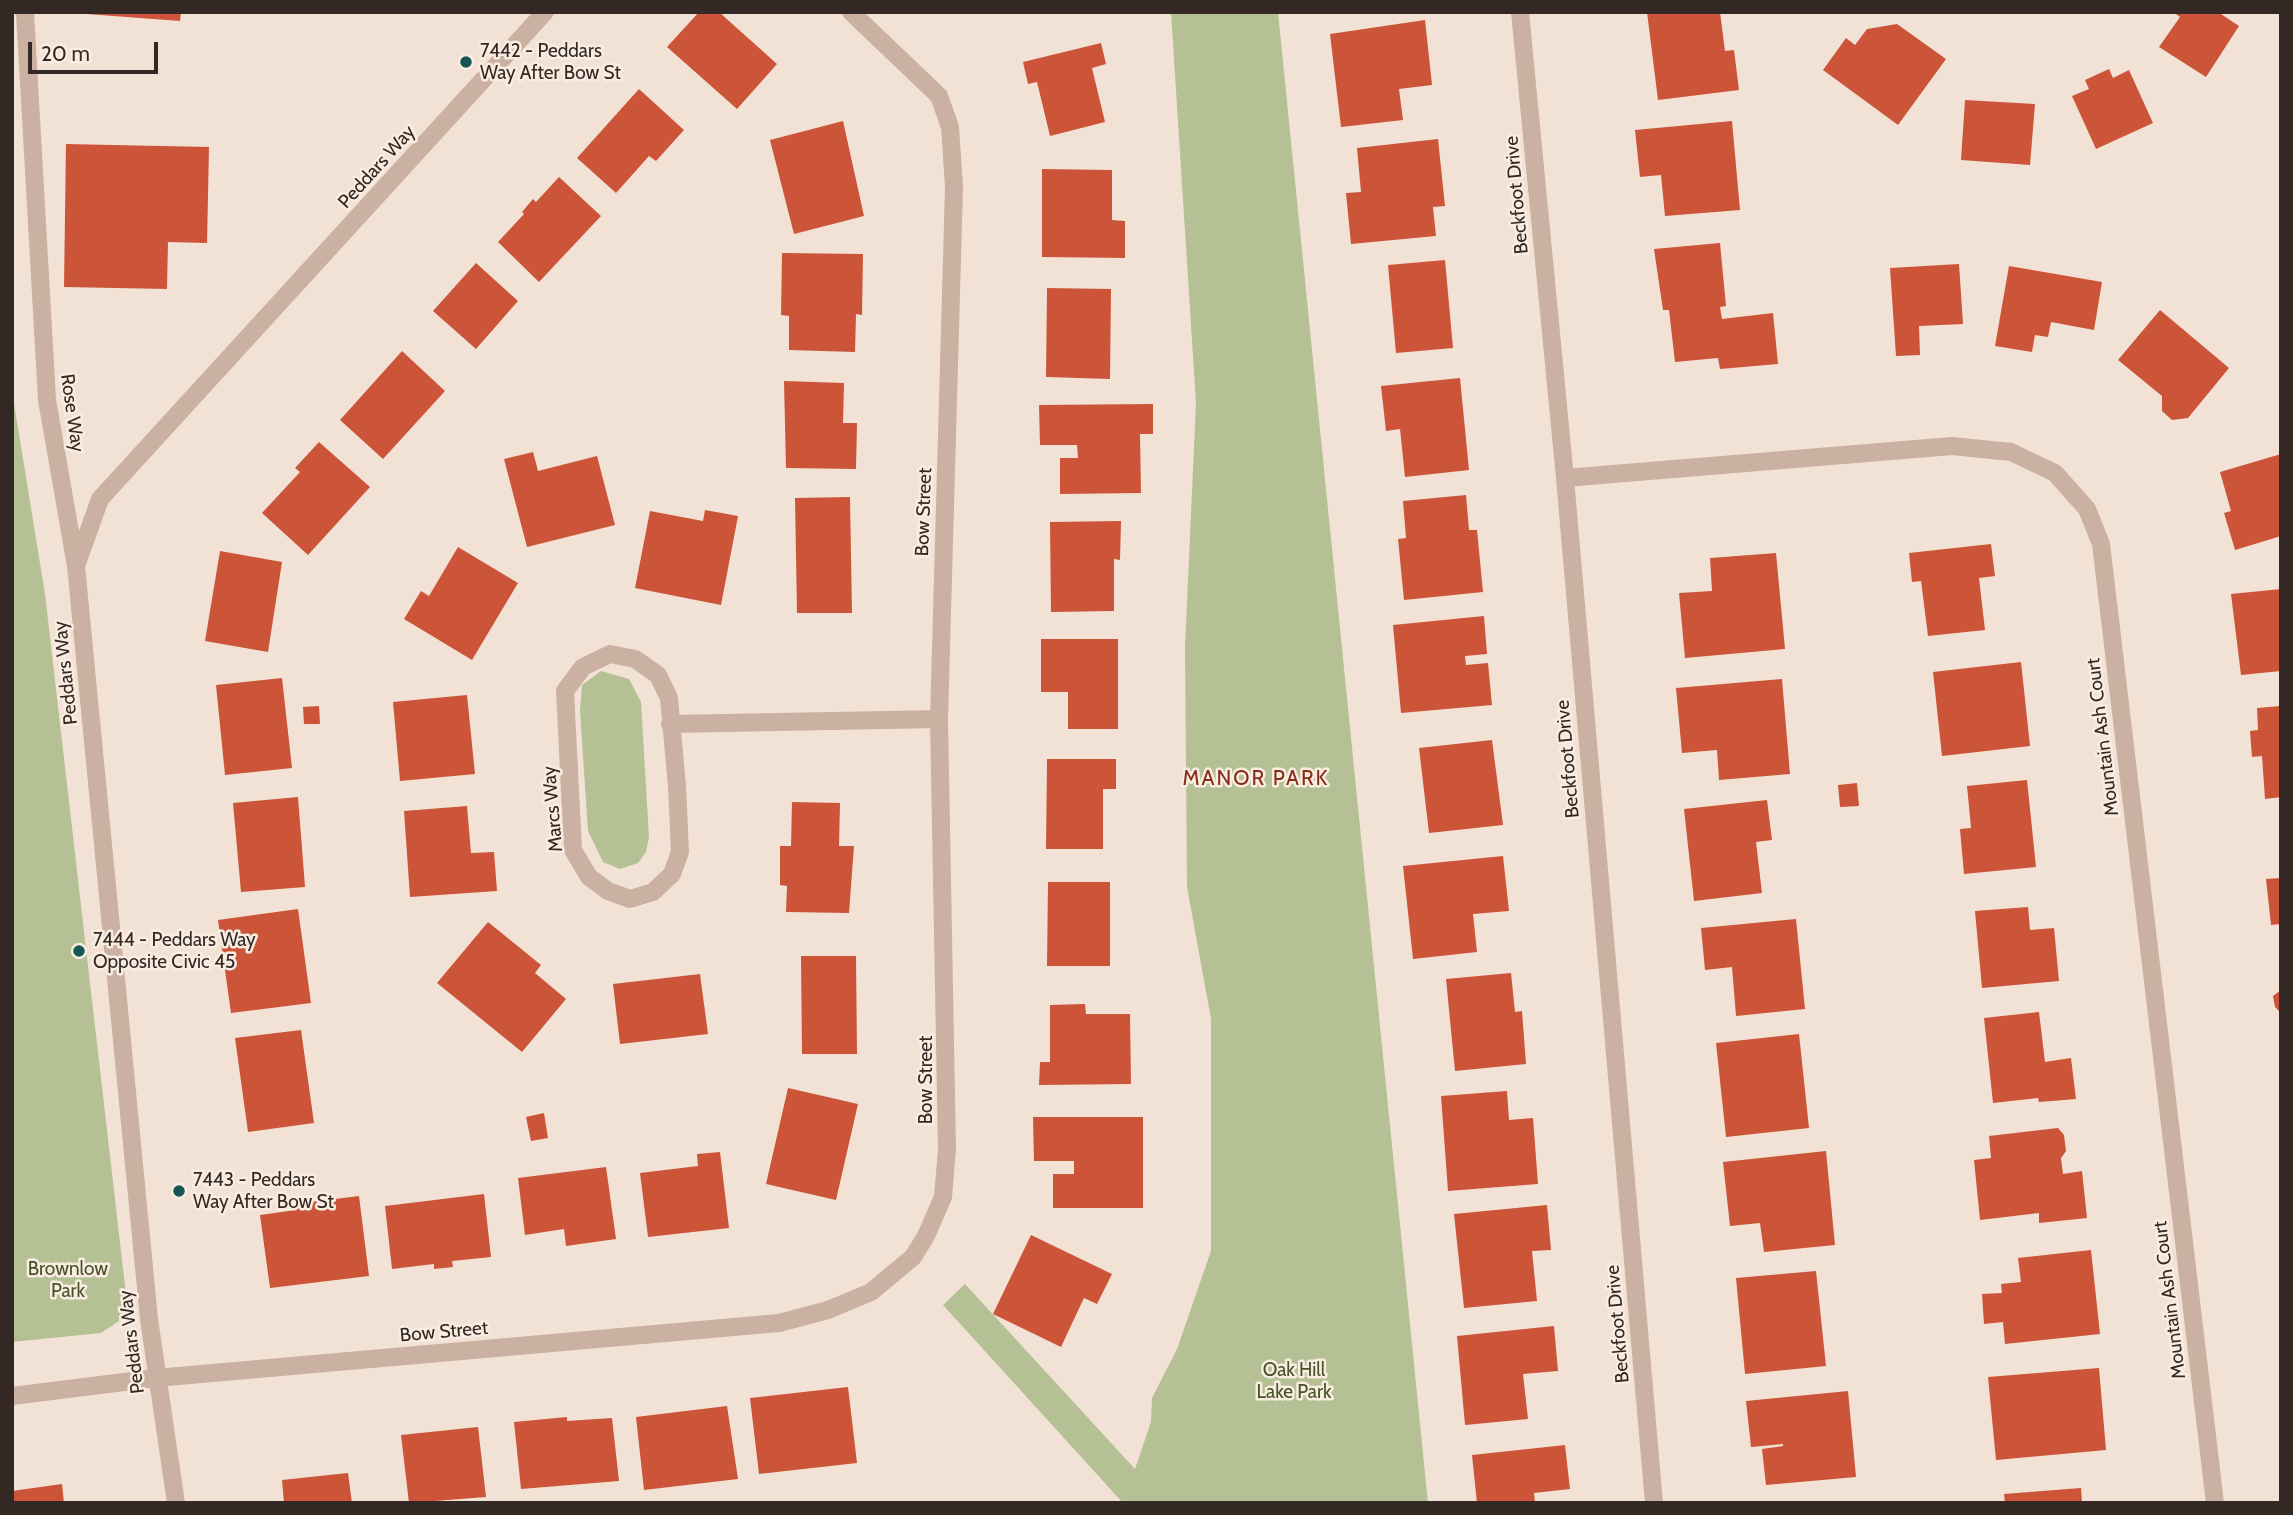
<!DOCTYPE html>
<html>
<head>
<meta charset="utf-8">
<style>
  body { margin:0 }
  #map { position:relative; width:2293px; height:1515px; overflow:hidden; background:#f2e2d5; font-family:Cabin,sans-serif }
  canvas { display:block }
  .frame { position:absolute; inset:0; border:14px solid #332824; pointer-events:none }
  .scale { position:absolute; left:28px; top:42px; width:130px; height:32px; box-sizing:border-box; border:4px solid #332824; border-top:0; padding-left:9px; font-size:21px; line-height:24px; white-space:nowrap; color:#332824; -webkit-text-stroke:5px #f9ede1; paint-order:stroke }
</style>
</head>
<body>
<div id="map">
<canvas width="2293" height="1515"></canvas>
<div class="frame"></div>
<div class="scale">20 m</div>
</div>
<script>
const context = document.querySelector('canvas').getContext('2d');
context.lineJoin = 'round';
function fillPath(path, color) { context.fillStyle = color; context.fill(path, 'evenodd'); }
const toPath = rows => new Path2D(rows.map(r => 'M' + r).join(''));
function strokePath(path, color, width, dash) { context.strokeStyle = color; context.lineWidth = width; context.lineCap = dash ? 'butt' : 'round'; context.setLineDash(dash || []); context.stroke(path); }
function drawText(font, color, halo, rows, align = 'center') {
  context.font = font + ' Cabin,sans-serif'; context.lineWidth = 5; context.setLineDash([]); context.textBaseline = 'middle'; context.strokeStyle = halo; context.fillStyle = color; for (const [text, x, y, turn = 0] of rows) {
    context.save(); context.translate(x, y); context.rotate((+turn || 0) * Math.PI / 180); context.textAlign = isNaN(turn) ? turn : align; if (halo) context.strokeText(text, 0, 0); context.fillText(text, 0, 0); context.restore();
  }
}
fillPath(toPath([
  [1171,12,1278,12,1428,1503,1123,1503,943,1305,965,1284,1135,1469,1151,1422,1152,1398,1177,1349,1211,1251,1211,1019,1187,887,1185,647,1196,403],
  [12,391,45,594,127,1303,119,1321,101,1333,12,1342],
  [601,671,629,679,641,702,649,837,646,852,638,863,620,869,603,862,588,831,580,711,582,685]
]), '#b5c195');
fillPath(toPath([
  [60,12,181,12,180,21],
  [699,12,719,12,777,64,737,109,667,47],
  [1647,12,1720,12,1725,51,1734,50,1739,90,1658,100],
  [2173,12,2218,12,2239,26,2206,77,2159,47,2180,17],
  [1425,20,1432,85,1399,89,1403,120,1341,127,1330,34],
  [1897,24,1946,59,1898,125,1823,70,1846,38,1855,45,1867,29],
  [1101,43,1106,64,1092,68,1105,122,1050,136,1037,82,1028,84,1023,62],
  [2109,69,2113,78,2129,70,2153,123,2096,149,2072,96,2089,89,2085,80],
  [639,89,684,130,656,161,649,156,616,193,577,158],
  [1965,100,2035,104,2030,165,1961,160],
  [843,121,864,216,794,234,770,140],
  [1732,121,1740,210,1665,216,1661,175,1640,177,1635,130],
  [1438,139,1445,206,1433,207,1436,236,1351,244,1346,193,1361,192,1357,148],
  [66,144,209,147,207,243,168,242,167,289,64,287],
  [1042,169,1112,170,1112,220,1125,221,1125,258,1042,257],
  [559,177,601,216,539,282,498,242,524,214,522,212,533,199,536,202],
  [1720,243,1726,306,1720,307,1722,319,1773,313,1778,364,1720,369,1718,358,1675,362,1669,310,1663,310,1654,249],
  [782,253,863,254,862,315,856,314,855,352,789,350,789,316,781,315],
  [1445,260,1453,348,1396,353,1388,265],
  [476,263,518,301,476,349,433,311],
  [1959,264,1963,324,1919,326,1920,355,1896,356,1890,268],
  [2009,266,2102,282,2094,330,2051,322,2048,337,2035,335,2032,352,1995,346],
  [1047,288,1111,289,1110,379,1046,377],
  [2160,310,2229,368,2188,418,2172,420,2162,411,2162,396,2118,360],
  [402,351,445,391,383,459,340,420],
  [1460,378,1469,470,1405,477,1400,429,1386,431,1381,386],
  [784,381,844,383,843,423,857,423,856,469,786,468],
  [1153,404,1153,434,1140,434,1141,493,1060,494,1060,458,1078,458,1077,445,1040,445,1039,405],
  [319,442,370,487,308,555,262,513,300,472,295,468],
  [533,452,538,471,597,456,615,525,527,547,504,459],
  [2281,454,2281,536,2235,550,2224,513,2231,511,2220,472],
  [1466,495,1469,530,1477,530,1483,592,1404,600,1398,539,1406,538,1403,501],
  [850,497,852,613,797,613,795,498],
  [705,510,738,516,721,605,635,588,650,511,703,521],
  [1121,521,1120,560,1114,559,1114,611,1051,612,1050,522],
  [1991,544,1995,576,1979,578,1985,630,1928,636,1921,581,1912,582,1909,553],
  [458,547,518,583,472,660,404,619,421,591,429,596],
  [220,551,282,562,268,652,205,641],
  [1776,553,1785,649,1685,658,1679,593,1712,591,1710,558],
  [2281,589,2281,671,2241,675,2231,594],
  [1484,616,1487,654,1465,656,1466,665,1488,663,1492,705,1401,713,1393,625],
  [1041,639,1118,639,1118,729,1068,729,1068,692,1041,692],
  [2021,662,2030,746,1942,756,1933,672],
  [282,678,292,768,225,775,216,685],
  [1782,679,1790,774,1719,780,1717,750,1682,753,1676,688],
  [467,695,475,774,400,781,393,702],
  [319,706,320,724,304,724,303,707],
  [2281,706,2281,797,2265,799,2262,756,2252,757,2250,731,2258,730,2257,708],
  [1492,740,1503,825,1429,833,1419,748],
  [1047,759,1116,759,1116,789,1103,789,1103,849,1046,849],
  [2027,780,2036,867,1964,874,1960,829,1971,828,1967,786],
  [1857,783,1859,806,1840,807,1838,785],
  [298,797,305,887,241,892,233,803],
  [1767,800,1772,840,1756,842,1762,893,1694,901,1684,809],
  [792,802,840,803,839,846,854,846,849,913,786,912,787,886,780,885,780,846,791,846],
  [467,806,471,853,494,852,497,891,410,897,404,811],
  [1503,856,1509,911,1473,914,1477,952,1413,959,1403,866],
  [2281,878,2281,924,2271,925,2266,879],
  [1048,882,1110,882,1110,966,1047,966],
  [2028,907,2030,930,2054,928,2059,981,1982,988,1975,911],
  [298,909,311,1003,231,1013,218,920],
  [1796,919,1805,1009,1736,1016,1732,967,1705,970,1701,928],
  [488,922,541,965,535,973,566,999,522,1052,437,983],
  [801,956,856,956,857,1054,802,1054],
  [1511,973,1515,1012,1522,1011,1526,1064,1455,1071,1446,979],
  [700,974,708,1034,620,1044,613,984],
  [2281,990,2281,1013,2275,1007,2273,996],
  [1085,1004,1086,1014,1130,1014,1131,1084,1039,1085,1040,1062,1050,1062,1050,1005],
  [2039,1012,2045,1062,2071,1058,2076,1099,2039,1102,2038,1098,1993,1103,1984,1018],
  [301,1030,314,1123,248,1132,235,1038],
  [1799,1034,1809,1128,1726,1137,1716,1043],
  [788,1088,858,1104,836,1200,766,1184],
  [1507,1091,1509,1120,1533,1118,1538,1184,1448,1191,1441,1096],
  [544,1113,548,1138,531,1141,526,1117],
  [1033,1117,1143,1117,1143,1208,1053,1208,1053,1174,1074,1174,1074,1161,1034,1161],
  [2058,1128,2064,1135,2066,1151,2061,1158,2063,1174,2082,1171,2087,1218,2039,1223,2039,1213,1980,1220,1974,1160,1991,1158,1989,1136],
  [1826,1151,1835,1245,1764,1252,1760,1223,1730,1226,1723,1162],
  [720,1152,729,1228,648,1237,640,1173,698,1166,697,1154],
  [606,1167,616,1239,566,1246,564,1229,525,1235,518,1178],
  [484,1194,491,1257,452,1261,453,1267,434,1269,434,1264,392,1269,385,1206],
  [359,1196,369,1276,270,1288,260,1215,296,1210,295,1204],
  [1547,1205,1551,1250,1532,1251,1537,1301,1464,1308,1454,1214],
  [1031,1235,1112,1274,1097,1304,1084,1298,1061,1347,993,1314],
  [2091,1250,2100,1334,2005,1344,2003,1322,1984,1324,1982,1294,2002,1293,2001,1284,2021,1282,2018,1258],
  [1816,1271,1826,1366,1745,1374,1736,1278],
  [1554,1326,1558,1371,1523,1374,1528,1419,1465,1425,1457,1336],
  [2099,1368,2106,1450,1996,1460,1988,1377],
  [848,1387,857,1463,759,1474,750,1398],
  [1848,1391,1856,1477,1766,1485,1762,1449,1783,1446,1783,1444,1751,1447,1746,1401],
  [727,1406,738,1479,644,1490,636,1417],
  [567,1417,567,1421,612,1418,619,1481,521,1489,514,1422],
  [478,1427,486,1497,409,1503,401,1435],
  [1565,1445,1570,1489,1534,1493,1535,1503,1477,1503,1472,1455],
  [348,1473,352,1503,284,1503,282,1480],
  [62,1484,64,1503,12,1503,12,1491],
  [2081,1488,2082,1503,2005,1503,2004,1494]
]), '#cc5439');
strokePath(toPath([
  [25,12,47,400,76,566]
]), '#cab1a1', 18);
strokePath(toPath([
  [1520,12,1565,478,1654,1503],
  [1565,478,1952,446,2011,452,2055,473,2087,509,2101,544,2215,1503],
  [610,654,635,659,658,675,669,698,677,786,680,852,672,874,653,892,630,899,608,891,589,877,573,850,565,691,583,667,610,654],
  [670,724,939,719],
  [12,1396,156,1378,779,1323,828,1310,871,1292,913,1257,926,1236,943,1197,947,1149,939,719,954,187,950,127,939,96,851,12],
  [176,1503,149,1319,76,566,100,499,545,12]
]), '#cab1a1', 18);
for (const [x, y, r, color] of [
  [466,62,7,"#185656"],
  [79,951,7,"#185656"],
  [179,1191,7,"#185656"]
]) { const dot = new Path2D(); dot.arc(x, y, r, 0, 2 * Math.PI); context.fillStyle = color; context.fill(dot); strokePath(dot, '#f9ede1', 2.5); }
drawText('19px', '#332824', '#f9ede1', [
  ["7442 - Peddars",480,51],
  ["Way After Bow St",480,73],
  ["7444 - Peddars Way",93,940],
  ["Opposite Civic 45",93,962],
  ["7443 - Peddars",193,1180],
  ["Way After Bow St",193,1202]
], 'left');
drawText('19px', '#332824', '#f9ede1', [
  ["Peddars Way",377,167,-48],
  ["Beckfoot Drive",1517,195,-95],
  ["Rose Way",72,413,82],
  ["Bow Street",924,512,-88],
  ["Peddars Way",66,673,-96],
  ["Mountain Ash Court",2103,737,-97],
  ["Beckfoot Drive",1568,759,-95],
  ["Marcs Way",553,809,-95],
  ["Bow Street",926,1080,-90],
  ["Mountain Ash Court",2170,1300,-97],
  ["Beckfoot Drive",1618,1324,-95],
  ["Bow Street",444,1332,-5],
  ["Peddars Way",132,1342,-97]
]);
drawText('19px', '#455327', '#f9ede1', [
  ["Brownlow",68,1269],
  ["Park",68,1291],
  ["Oak Hill",1294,1370],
  ["Lake Park",1294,1392]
]);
context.letterSpacing = '2px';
drawText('21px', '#862d1a', '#f9ede1', [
  ["MANOR PARK",1256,779]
]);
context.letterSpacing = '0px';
</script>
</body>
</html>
